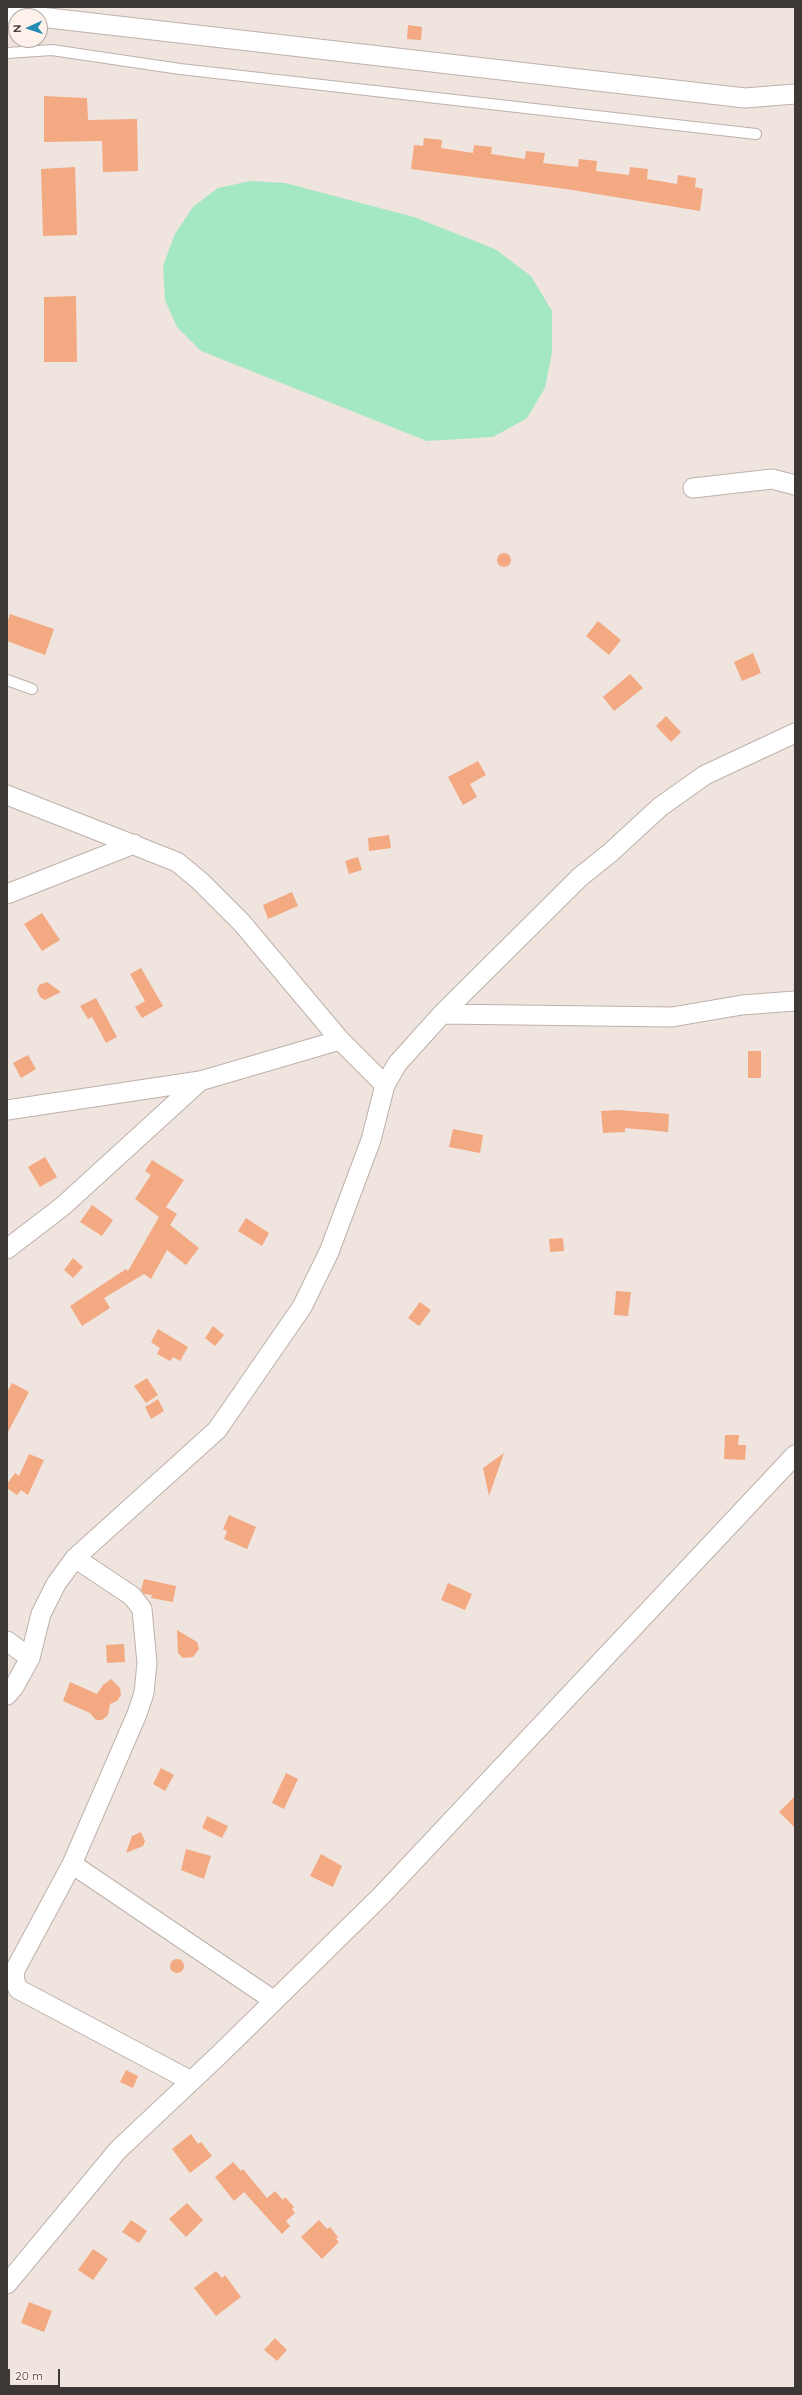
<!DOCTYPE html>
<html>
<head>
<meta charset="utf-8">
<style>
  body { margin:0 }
  #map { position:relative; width:802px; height:2395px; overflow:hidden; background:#f0e4de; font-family:Quicksand,sans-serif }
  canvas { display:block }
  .frame { position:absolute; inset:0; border:8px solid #3d3835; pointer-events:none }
  .north { position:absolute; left:8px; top:8px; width:40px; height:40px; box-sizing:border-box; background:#fef1eb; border:1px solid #b1a7a2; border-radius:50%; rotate:267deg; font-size:11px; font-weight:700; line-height:16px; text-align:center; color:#3d3835 }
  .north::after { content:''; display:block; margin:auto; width:14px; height:18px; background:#258ab3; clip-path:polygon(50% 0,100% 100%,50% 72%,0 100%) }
  .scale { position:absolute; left:8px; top:2369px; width:52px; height:18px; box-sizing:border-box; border:2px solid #3d3835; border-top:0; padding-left:5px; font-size:12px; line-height:14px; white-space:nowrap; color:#3d3835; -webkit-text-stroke:3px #fef1eb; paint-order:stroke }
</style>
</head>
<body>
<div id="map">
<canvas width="802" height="2395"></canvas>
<div class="frame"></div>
<div class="north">N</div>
<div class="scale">20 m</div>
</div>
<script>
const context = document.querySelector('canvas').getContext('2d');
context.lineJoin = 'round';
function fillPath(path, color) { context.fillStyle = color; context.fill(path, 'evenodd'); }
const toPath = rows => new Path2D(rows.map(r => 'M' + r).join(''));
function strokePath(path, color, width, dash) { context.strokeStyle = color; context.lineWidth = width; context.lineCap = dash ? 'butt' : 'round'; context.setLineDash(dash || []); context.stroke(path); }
fillPath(toPath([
  [250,181,285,183,414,217,495,249,531,276,552,311,552,352,545,388,527,418,493,437,427,441,201,351,177,327,165,300,163,266,175,234,193,207,218,188]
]), '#a4e7c3');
fillPath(toPath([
  [408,25,422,27,421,40,407,39],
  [44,96,87,98,88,120,137,119,138,171,103,172,102,141,44,142],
  [424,138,442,140,441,148,473,153,474,145,492,147,491,154,525,159,526,151,545,153,543,163,569,166,578,167,579,159,597,161,596,171,629,175,630,167,648,169,647,179,677,184,678,175,696,178,695,187,703,189,700,211,566,189,411,169,414,145,423,146],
  [75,167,77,235,43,236,41,169],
  [76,296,77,362,44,362,44,297],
  '497 560a7 7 0 1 1 14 0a7 7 0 1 1-14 0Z',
  [10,614,54,629,45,655,7,641,7,623],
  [598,621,621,640,609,655,586,636],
  [753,653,761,673,742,681,734,662],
  [630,674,643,688,614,711,603,697],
  [666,716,681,732,671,742,656,726],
  [478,761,486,775,470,784,477,797,463,805,448,777],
  [389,835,391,848,369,851,368,838],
  [358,857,362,870,349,874,345,861],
  [292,892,298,906,268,919,263,905],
  [42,913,60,940,42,951,24,924],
  [141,968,163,1006,142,1018,135,1007,145,1001,130,974],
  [47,982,61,992,45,1000,40,997,37,990,39,985],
  [96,998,117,1037,106,1043,92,1017,88,1019,80,1006],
  [748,1051,761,1051,761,1078,748,1078],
  [28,1055,36,1069,21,1078,13,1063],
  [619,1110,669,1114,668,1132,625,1128,625,1132,603,1133,601,1111],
  [453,1129,483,1135,480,1153,449,1147],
  [45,1157,57,1177,40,1187,28,1167],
  [152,1160,184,1180,166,1207,177,1214,170,1225,199,1248,186,1265,167,1250,151,1279,144,1274,104,1298,110,1308,82,1326,70,1306,126,1269,128,1271,159,1217,135,1199,151,1175,145,1171],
  [92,1205,113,1220,102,1236,80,1222],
  [246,1218,269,1233,262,1246,238,1231],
  [563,1238,564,1251,550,1252,549,1239],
  [73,1258,83,1267,73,1278,64,1270],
  [616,1291,631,1292,628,1316,614,1315],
  [420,1302,431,1310,419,1326,408,1318],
  [213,1326,224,1335,215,1346,205,1338],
  [158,1329,188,1347,180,1361,173,1357,170,1361,157,1354,160,1348,151,1342],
  [147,1378,158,1395,146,1403,134,1386],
  [12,1383,29,1392,7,1434,7,1392],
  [158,1399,164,1411,151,1419,145,1407],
  [725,1435,739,1435,738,1445,746,1445,745,1460,724,1459],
  [504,1453,489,1496,483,1468],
  [29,1454,44,1460,28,1495,21,1490,17,1495,7,1488,7,1484,15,1473,19,1476],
  [229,1515,256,1527,247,1549,224,1539,227,1531,223,1529],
  [144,1579,176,1586,173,1602,151,1598,152,1595,144,1594,141,1590],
  [448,1583,472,1594,465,1610,441,1600],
  [177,1630,197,1642,199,1649,193,1657,183,1658,178,1653],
  [124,1644,125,1662,107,1663,106,1645],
  [111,1679,120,1688,121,1695,117,1701,110,1704,108,1715,102,1720,96,1720,90,1713,63,1701,70,1682,97,1694,103,1685],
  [161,1768,174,1775,165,1791,153,1784],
  [286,1773,298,1779,284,1809,272,1803],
  [795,1796,795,1828,779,1812],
  [207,1816,228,1826,222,1838,202,1828],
  [141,1832,145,1841,143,1846,126,1853,132,1836],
  [186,1849,211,1856,204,1879,181,1870],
  [321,1854,342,1866,333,1887,310,1876],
  '170 1966a7 7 0 1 1 14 0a7 7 0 1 1-14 0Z',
  [126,2070,138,2076,133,2088,120,2082],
  [191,2134,198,2144,201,2142,212,2156,190,2173,172,2149],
  [233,2162,241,2171,243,2169,267,2198,275,2191,283,2200,285,2197,294,2207,292,2209,295,2213,286,2221,290,2226,282,2234,244,2192,234,2201,215,2177],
  [187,2203,203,2220,186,2237,169,2219],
  [131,2220,147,2231,139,2243,122,2232],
  [319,2220,327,2229,330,2227,338,2237,336,2239,339,2242,322,2259,301,2237],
  [93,2249,108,2259,93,2280,78,2270],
  [216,2271,222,2278,225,2275,241,2297,216,2316,194,2288],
  [29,2302,52,2311,44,2332,21,2323],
  [275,2338,287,2350,277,2361,264,2350]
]), '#f3a981');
const lane = toPath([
  [7,53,52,50,180,69,756,134],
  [7,680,32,689]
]);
const street = toPath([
  [7,13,33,16],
  [40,17,745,98,795,94],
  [693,488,772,479,795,485],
  [7,795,177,862,200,881,242,923,340,1040,385,1085],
  [7,894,134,844],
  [442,1014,672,1017,742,1005,795,1001],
  [7,1110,200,1081,340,1040],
  [7,1249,63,1206,200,1081],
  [75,1558,132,1596,142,1609,147,1663,144,1693,137,1714,72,1864,14,1972,15,1981,18,1989,191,2081],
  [7,1641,30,1658],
  [7,1695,14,1687,30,1658,41,1614,56,1584,75,1558,217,1430,302,1307,329,1252,371,1140,385,1085,397,1064,442,1014,580,877,610,853,660,807,705,775,795,733],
  [72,1864,273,2000],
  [7,2284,118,2150,220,2054,382,1895,795,1455]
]);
strokePath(lane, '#bdb1ab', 12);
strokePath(street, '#bdb1ab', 21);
strokePath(lane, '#fff', 10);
strokePath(street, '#fff', 19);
</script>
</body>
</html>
